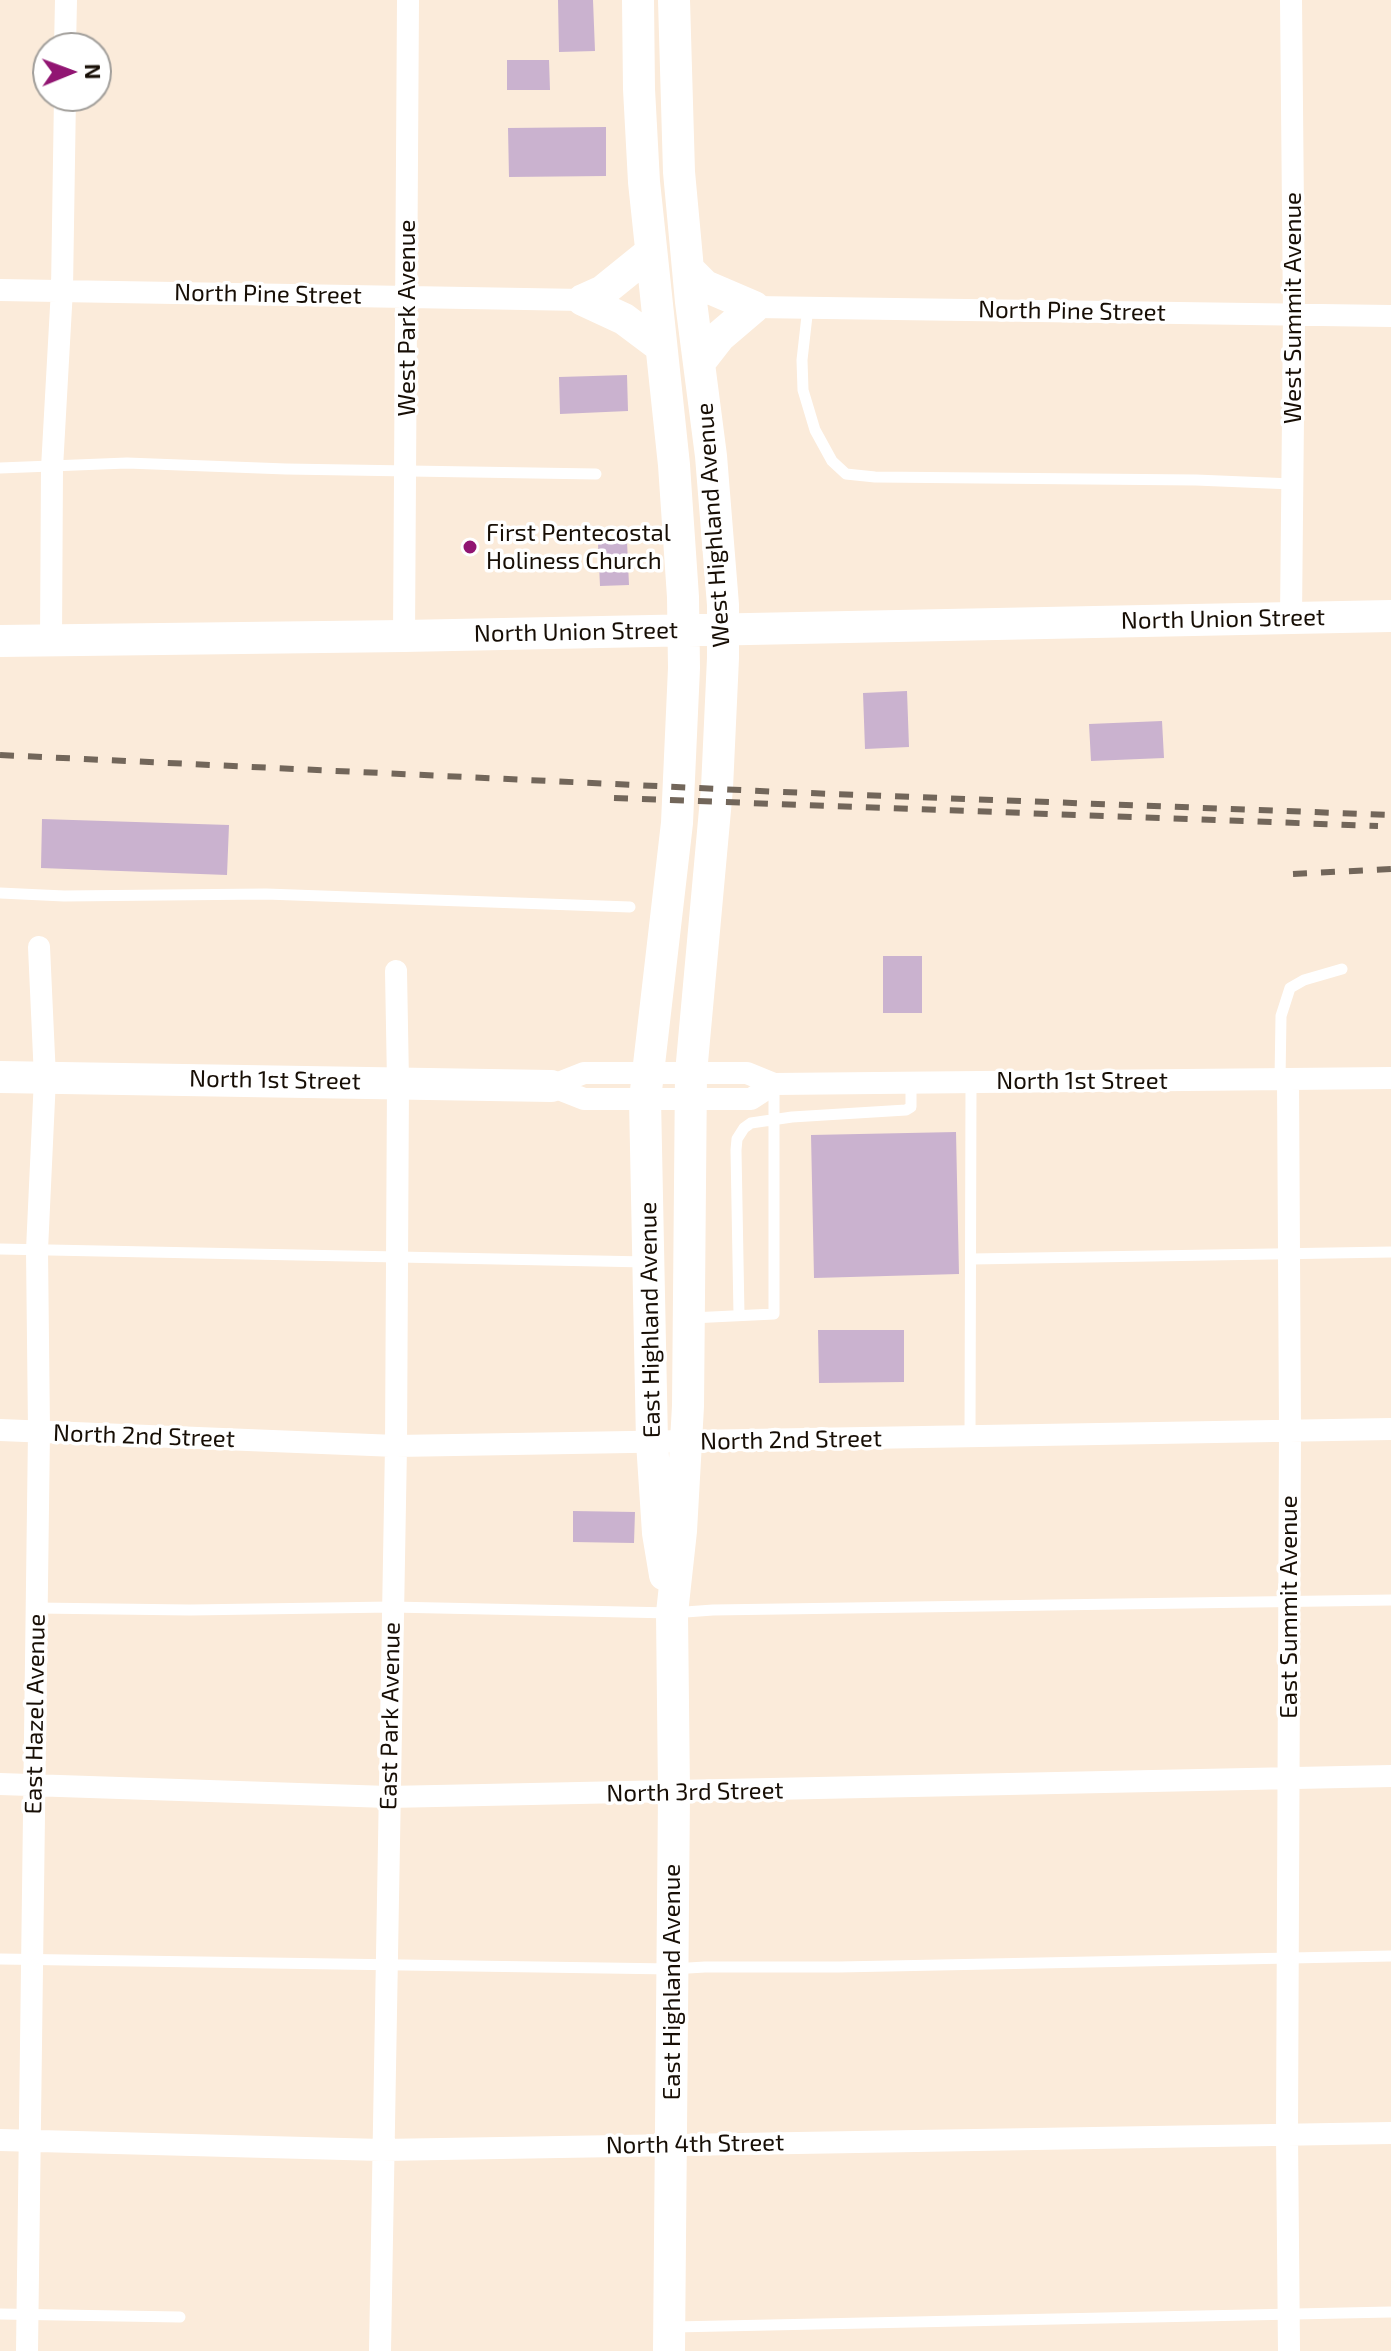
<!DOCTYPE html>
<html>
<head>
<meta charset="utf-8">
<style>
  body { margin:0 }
  #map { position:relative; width:1391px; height:2351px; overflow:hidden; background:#fbebda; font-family:"Exo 2",sans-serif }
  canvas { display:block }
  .north { position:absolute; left:32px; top:32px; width:80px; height:80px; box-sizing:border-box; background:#fff; border:2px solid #a29f9b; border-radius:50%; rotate:89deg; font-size:22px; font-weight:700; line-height:32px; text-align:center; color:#170e05 }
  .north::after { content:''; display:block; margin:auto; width:28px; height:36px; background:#911572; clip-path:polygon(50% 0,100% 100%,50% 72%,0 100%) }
</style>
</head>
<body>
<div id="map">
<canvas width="1391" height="2351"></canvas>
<div class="north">N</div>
</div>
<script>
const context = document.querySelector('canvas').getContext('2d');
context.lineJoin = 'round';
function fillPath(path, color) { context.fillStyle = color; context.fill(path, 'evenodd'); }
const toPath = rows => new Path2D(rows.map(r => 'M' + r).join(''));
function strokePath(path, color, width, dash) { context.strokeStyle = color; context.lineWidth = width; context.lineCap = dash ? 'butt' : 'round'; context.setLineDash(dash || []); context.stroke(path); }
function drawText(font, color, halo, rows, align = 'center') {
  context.font = font + ' "Exo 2",sans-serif'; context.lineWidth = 7; context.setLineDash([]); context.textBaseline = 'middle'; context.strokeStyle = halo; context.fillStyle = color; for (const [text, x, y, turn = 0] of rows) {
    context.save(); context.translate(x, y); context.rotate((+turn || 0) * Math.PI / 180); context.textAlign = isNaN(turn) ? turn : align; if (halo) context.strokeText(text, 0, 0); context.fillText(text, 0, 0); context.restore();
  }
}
fillPath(toPath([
  [558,0,593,0,595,51,559,52],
  [507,60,549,60,550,90,507,90],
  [606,127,606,176,509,177,508,128],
  [627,375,628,411,560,414,559,377],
  [627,541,629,585,600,586,598,543],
  [907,691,909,747,865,749,863,693],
  [1162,721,1164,758,1091,761,1089,724],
  [42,819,229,825,227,875,41,868],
  [883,956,922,956,922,1013,883,1013],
  [956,1132,959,1274,814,1278,811,1135],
  [818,1330,904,1330,904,1382,819,1383],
  [573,1511,635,1512,634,1543,573,1542]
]), '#cab2cf');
strokePath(toPath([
  [808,307,802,360,803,390,815,430,832,461,846,474,875,477,1196,480,1292,484],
  [0,468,127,463,286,469,596,474],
  [0,893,64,896,266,894,630,907],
  [1280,1080,1281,1016,1290,988,1304,980,1342,969],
  [0,1249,647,1262],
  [972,1259,1391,1252],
  [739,1315,736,1150,737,1139,744,1128,751,1123,792,1117,906,1110,911,1107,911,1083],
  [691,1318,774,1314,774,1084],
  [970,1436,971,1082],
  [37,1608,190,1610,392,1607,672,1613,713,1610,1391,1600],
  [0,1959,672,1969,705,1967,839,1967,1391,1956],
  [0,2314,180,2317],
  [674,2327,1391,2312]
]), '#fff', 11);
strokePath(toPath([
  [1291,0,1294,316,1291,617],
  [65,48,66,0],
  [0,290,583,300],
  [754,307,1391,316],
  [404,636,408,0],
  [51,640,52,468,62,289,65,96],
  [1288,1080,1290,1430,1287,2134,1289,2351],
  [551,1086,584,1073,747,1073,774,1084,1391,1078],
  [551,1086,584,1099,751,1099,774,1084],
  [0,1430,396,1446,1391,1429],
  [0,1784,388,1797,1391,1776],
  [0,2140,382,2150,1391,2133],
  [27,2351,39,1431,37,1250,45,1078,39,947],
  [380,2351,396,1446,398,1082,396,971]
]), '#fff', 22);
strokePath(toPath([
  [638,0,639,89,644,182,674,465,683,597,684,668,677,823,645,1099,652,1442,658,1533,665,1575],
  [688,269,705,286,754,307,720,336,699,363],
  [583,300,624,319,660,346],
  [583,300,603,291,650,253],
  [0,641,404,636,1391,616],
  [0,1077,551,1086],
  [669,2351,674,1793,672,1613,681,1531,688,1406,691,1073,717,788,723,658,723,605,711,456,691,302,679,172,674,0]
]), '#fff', 32);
strokePath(toPath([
  [0,755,782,792,1391,815],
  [614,798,1378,826],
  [1293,874,1391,869]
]), '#72665a', 6, [14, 14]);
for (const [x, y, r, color] of [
  [470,547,8,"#911572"]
]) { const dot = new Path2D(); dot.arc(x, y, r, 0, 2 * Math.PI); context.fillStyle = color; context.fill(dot); strokePath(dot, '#fff', 3); }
drawText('24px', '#170e05', '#fff', [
  ["North Pine Street",268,294,1],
  ["West Summit Avenue",1293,308,-90],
  ["North Pine Street",1072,311,1],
  ["West Park Avenue",407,318,-90],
  ["West Highland Avenue",713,525,-94],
  ["North Union Street",1223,619,-1],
  ["North Union Street",576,632,-1],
  ["North 1st Street",275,1080,1],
  ["North 1st Street",1082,1081],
  ["East Highland Avenue",650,1320,-91],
  ["North 2nd Street",144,1436,2],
  ["North 2nd Street",791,1440,-1],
  ["East Summit Avenue",1289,1607,-90],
  ["East Hazel Avenue",35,1714,-89],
  ["East Park Avenue",390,1716,-89],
  ["North 3rd Street",695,1792,-1],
  ["East Highland Avenue",672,1982,-90],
  ["North 4th Street",695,2144,-1]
]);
drawText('24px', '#170e05', '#fff', [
  ["First Pentecostal",486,533],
  ["Holiness Church",486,561]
], 'left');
</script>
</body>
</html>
